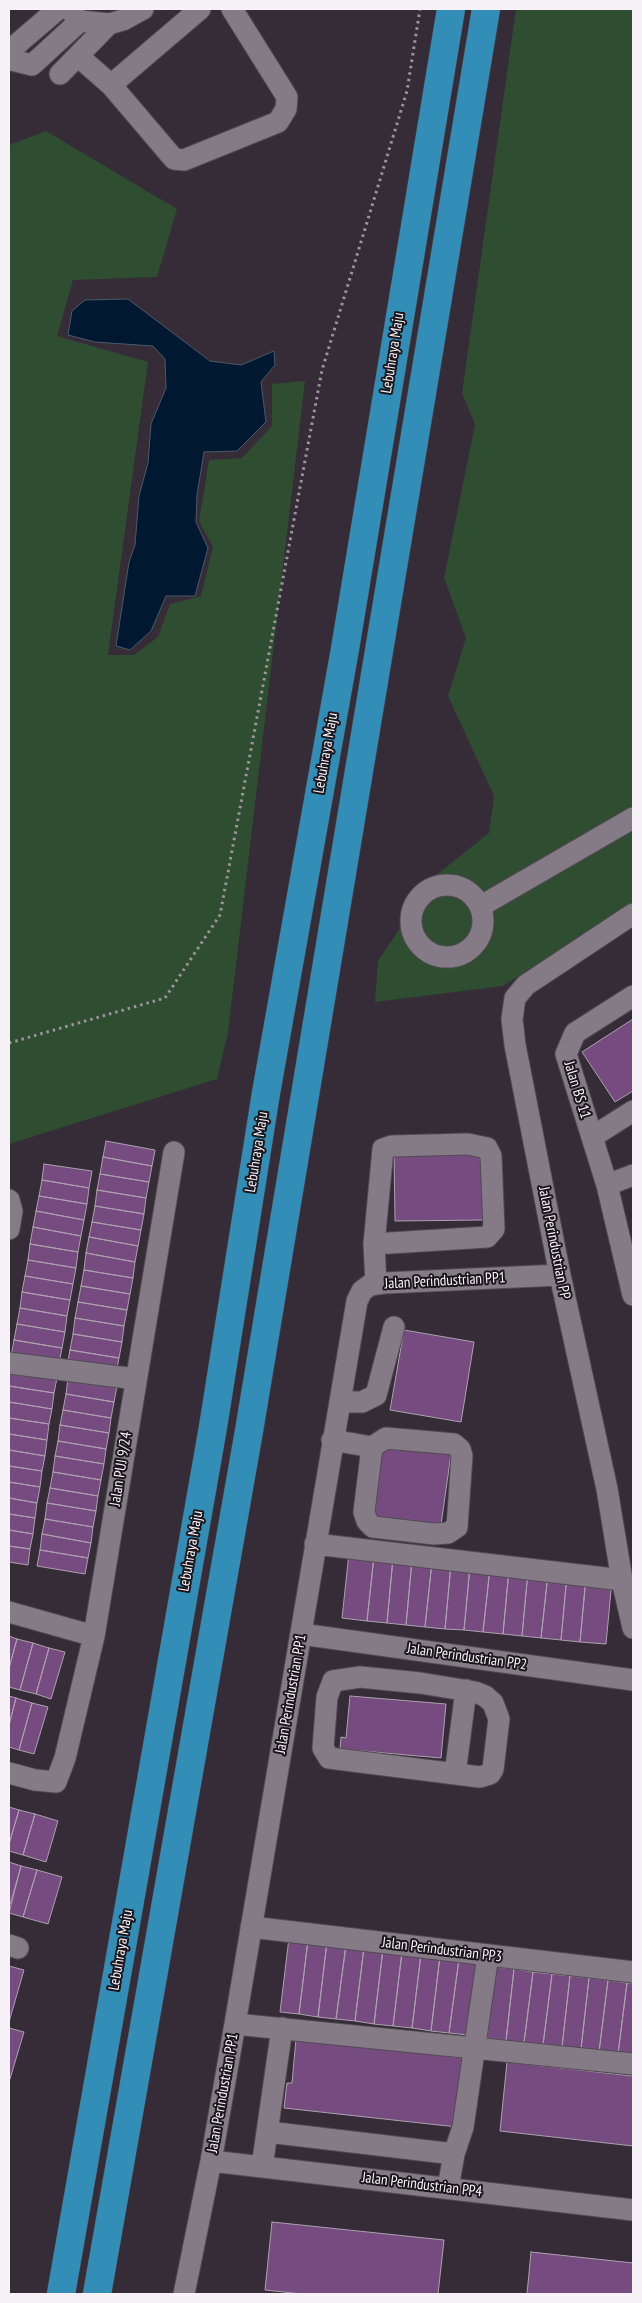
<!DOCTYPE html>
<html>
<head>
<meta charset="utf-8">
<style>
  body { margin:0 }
  #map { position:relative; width:642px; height:2303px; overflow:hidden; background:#352c37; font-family:"PT Sans Narrow",sans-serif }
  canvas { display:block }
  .frame { position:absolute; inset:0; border:10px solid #f7f2f8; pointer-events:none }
</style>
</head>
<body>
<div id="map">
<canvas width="642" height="2303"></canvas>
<div class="frame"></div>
</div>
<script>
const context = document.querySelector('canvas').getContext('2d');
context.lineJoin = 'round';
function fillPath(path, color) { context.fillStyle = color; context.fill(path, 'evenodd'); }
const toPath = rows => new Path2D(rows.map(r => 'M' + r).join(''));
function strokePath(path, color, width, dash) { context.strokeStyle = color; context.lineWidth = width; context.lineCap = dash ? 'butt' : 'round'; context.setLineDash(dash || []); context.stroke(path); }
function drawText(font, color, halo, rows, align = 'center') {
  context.font = font + ' "PT Sans Narrow",sans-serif'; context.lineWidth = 4; context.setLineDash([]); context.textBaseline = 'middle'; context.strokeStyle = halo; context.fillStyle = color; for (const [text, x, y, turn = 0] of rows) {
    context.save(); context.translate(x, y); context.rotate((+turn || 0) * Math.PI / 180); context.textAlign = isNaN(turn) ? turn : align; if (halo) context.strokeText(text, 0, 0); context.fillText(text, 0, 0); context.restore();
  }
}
fillPath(toPath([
  [516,9,633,9,633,903,503,986,375,1002,378,961,435,876,489,833,494,796,448,696,466,638,444,578,475,424,462,393],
  [46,131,177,209,157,277,73,280,57,336,148,362,108,655,134,655,158,637,170,604,201,596,213,547,199,521,209,460,242,458,272,426,272,384,305,381,228,1033,217,1079,9,1144,9,145]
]), '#2e4d31');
const water = toPath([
  [128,299,210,361,241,365,274,351,275,365,261,382,266,422,237,451,204,452,197,495,196,522,208,548,195,596,166,596,151,631,130,650,116,646,129,562,135,545,139,496,148,463,151,424,166,388,165,359,153,346,95,342,68,335,72,311,85,300,128,299]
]);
fillPath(water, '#001930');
strokePath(water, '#4a5a6c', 1);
const building = toPath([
  [633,1019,633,1091,615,1102,582,1052,633,1019],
  [106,1141,155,1150,152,1166,103,1157,106,1141],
  [482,1151,483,1220,395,1221,394,1152,482,1151],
  [103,1157,152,1166,149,1182,100,1174,103,1157],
  [44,1164,92,1171,89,1188,42,1180,44,1164],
  [100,1174,149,1182,146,1198,97,1190,100,1174],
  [42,1180,89,1188,87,1204,39,1196,42,1180],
  [97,1190,146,1198,144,1214,95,1206,97,1190],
  [39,1196,87,1204,84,1220,36,1211,39,1196],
  [95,1206,144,1214,141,1230,92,1222,95,1206],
  [36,1211,84,1220,81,1236,33,1227,36,1211],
  [92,1222,141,1230,138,1246,89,1237,92,1222],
  [33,1227,81,1236,78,1252,30,1244,33,1227],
  [89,1237,138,1246,135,1262,86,1253,89,1237],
  [30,1244,78,1252,76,1268,28,1260,30,1244],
  [86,1253,135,1262,133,1278,84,1270,86,1253],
  [28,1260,76,1268,73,1284,25,1276,28,1260],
  [84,1270,133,1278,130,1294,81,1286,84,1270],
  [25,1276,73,1284,70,1300,22,1292,25,1276],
  [81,1286,130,1294,127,1310,78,1302,81,1286],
  [22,1292,70,1300,67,1316,20,1308,22,1292],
  [78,1302,127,1310,124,1326,75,1318,78,1302],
  [20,1308,67,1316,65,1332,17,1324,20,1308],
  [75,1318,124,1326,122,1342,73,1334,75,1318],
  [17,1324,65,1332,62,1348,14,1340,17,1324],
  [404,1330,474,1342,461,1422,390,1410,404,1330],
  [73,1334,122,1342,119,1358,70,1350,73,1334],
  [14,1340,62,1348,59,1364,11,1356,14,1340],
  [70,1350,119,1358,116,1374,67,1366,70,1350],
  [10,1370,57,1378,54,1393,9,1386,10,1370],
  [68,1378,117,1386,114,1402,66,1394,68,1378],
  [9,1386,54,1393,52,1409,9,1402,9,1386],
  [66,1394,114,1402,111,1418,63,1410,66,1394],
  [9,1402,52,1409,49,1424,9,1418,9,1402],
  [63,1410,111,1418,109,1433,60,1425,63,1410],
  [9,1418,49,1424,47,1440,9,1434,9,1418],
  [60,1425,109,1433,106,1449,58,1441,60,1425],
  [9,1434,47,1440,45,1456,9,1450,9,1434],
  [58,1441,106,1449,104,1464,55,1456,58,1441],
  [380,1444,451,1454,440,1532,369,1522,380,1444],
  [9,1450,45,1456,42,1471,9,1466,9,1450],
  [55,1456,104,1464,101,1480,53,1472,55,1456],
  [9,1466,42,1471,40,1487,9,1482,9,1466],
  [53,1472,101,1480,98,1496,50,1488,53,1472],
  [9,1482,40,1487,37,1503,9,1498,9,1482],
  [50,1488,98,1496,96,1511,47,1503,50,1488],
  [9,1498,37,1503,35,1518,9,1514,9,1498],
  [47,1503,96,1511,93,1527,45,1519,47,1503],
  [9,1514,35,1518,33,1534,9,1530,9,1514],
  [45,1519,93,1527,91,1543,42,1534,45,1519],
  [9,1530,33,1534,30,1549,9,1546,9,1530],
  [42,1534,91,1543,88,1558,40,1550,42,1534],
  [9,1546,30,1549,28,1565,9,1562,9,1546],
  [40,1550,88,1558,85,1574,37,1566,40,1550],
  [349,1553,374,1556,367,1621,342,1618,349,1553],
  [374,1556,393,1558,387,1623,367,1621,374,1556],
  [393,1558,412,1560,406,1625,387,1623,393,1558],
  [412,1560,432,1562,425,1627,406,1625,412,1560],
  [432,1562,451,1564,445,1629,425,1627,432,1562],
  [451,1564,470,1566,464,1630,445,1629,451,1564],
  [470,1566,490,1568,483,1632,464,1630,470,1566],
  [490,1568,509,1569,503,1634,483,1632,490,1568],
  [509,1569,528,1571,522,1636,503,1634,509,1569],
  [528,1571,548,1574,541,1638,522,1636,528,1571],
  [548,1574,567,1575,561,1640,541,1638,548,1574],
  [567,1575,586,1577,580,1642,561,1640,567,1575],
  [586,1577,612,1580,606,1644,580,1642,586,1577],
  [9,1636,17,1639,9,1668,9,1636],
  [17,1639,33,1643,20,1690,9,1687,9,1668,17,1639],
  [33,1643,49,1648,36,1694,20,1690,33,1643],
  [49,1648,65,1652,51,1699,36,1694,49,1648],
  [9,1696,16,1698,9,1725,9,1696],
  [350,1696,446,1704,441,1758,340,1749,341,1737,346,1738,350,1696],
  [16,1698,32,1703,19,1750,9,1747,9,1725,16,1698],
  [32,1703,48,1707,34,1754,19,1750,32,1703],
  [9,1807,19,1810,9,1844,9,1807],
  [19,1810,35,1814,23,1855,9,1851,9,1844,19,1810],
  [35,1814,58,1821,46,1862,23,1855,35,1814],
  [9,1862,21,1866,9,1908,9,1862],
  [21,1866,37,1870,23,1917,9,1913,21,1866],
  [37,1870,62,1877,48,1924,23,1917,37,1870],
  [289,1938,308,1940,299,2014,280,2012,289,1938],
  [308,1940,327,1942,318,2017,299,2014,308,1940],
  [327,1942,346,1945,336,2019,318,2017,327,1942],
  [346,1945,364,1947,355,2021,336,2019,346,1945],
  [364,1947,383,1949,374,2024,355,2021,364,1947],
  [383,1949,402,1952,393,2026,374,2024,383,1949],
  [402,1952,421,1954,412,2028,393,2026,402,1952],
  [421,1954,440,1956,431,2031,412,2028,421,1954],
  [440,1956,459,1959,449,2033,431,2031,440,1956],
  [459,1959,478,1961,468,2035,449,2033,459,1959],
  [9,1966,24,1970,9,2022,9,1966],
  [495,1967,514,1969,506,2041,487,2038,495,1967],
  [514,1969,533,1972,524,2043,506,2041,514,1969],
  [533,1972,552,1974,543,2045,524,2043,533,1972],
  [552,1974,570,1976,562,2047,543,2045,552,1974],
  [570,1976,589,1978,581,2049,562,2047,570,1976],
  [589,1978,608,1980,599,2052,581,2049,589,1978],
  [608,1980,627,1983,618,2054,599,2052,608,1980],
  [627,1983,633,1983,633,2055,618,2054,627,1983],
  [9,2028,24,2032,10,2079,9,2078,9,2028],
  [296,2039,464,2058,457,2127,284,2108,287,2083,292,2083,296,2039],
  [507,2062,633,2076,633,2146,500,2131,507,2062],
  [272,2222,444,2240,438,2294,302,2294,265,2290,272,2222],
  [531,2252,633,2263,633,2294,527,2294,531,2252]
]);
fillPath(building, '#764c80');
strokePath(building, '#aca1ae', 1);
const minor = toPath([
  [69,9,80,21,109,24,123,20,143,9],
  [9,51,58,9],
  [78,56,111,85,174,159,184,160,278,122,286,109,287,97,232,9],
  [9,57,12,60,32,65,80,21],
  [60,74,109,24],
  [111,85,200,9],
  '411 921a36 36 0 1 1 72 0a36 36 0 1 1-72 0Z',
  [481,906,633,818],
  [633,914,526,985,515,998,512,1019,515,1045,560,1275,607,1489,622,1580,633,1628],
  [633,996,575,1033,566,1054,607,1185,633,1295],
  [592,1137,633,1111],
  [607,1185,633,1175],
  [9,1200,12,1211,9,1229],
  [374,1244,487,1237,494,1229,491,1156,487,1148,468,1144,392,1146,383,1149,374,1244,376,1284],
  [9,1363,136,1379],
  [340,1402,362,1402,376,1395,394,1327],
  [332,1440,372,1447,386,1438,454,1444,460,1449,462,1456,457,1527,448,1533,434,1534,373,1527,367,1521,364,1512,372,1447],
  [315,1544,622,1580],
  [9,1612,94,1636],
  [301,1634,633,1680],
  [360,1677,420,1683,475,1692,485,1696,493,1703,499,1719,493,1769,490,1774,480,1777,329,1758,323,1748,327,1697,333,1681,360,1677],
  [9,1773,35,1780,56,1782,65,1758,94,1636,174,1152],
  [455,1774,466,1690],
  [251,1927,633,1972],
  [9,1945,18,1948],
  [235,2024,633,2064],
  [268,2132,454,2154],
  [211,2161,633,2210],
  [262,2167,282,2028],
  [448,2188,454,2154,463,2127,488,1955],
  [184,2294,211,2161,235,2024,357,1301,362,1291,370,1285,384,1283,560,1275]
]);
const highway = toPath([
  [61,2294,213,1427,266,1093,345,649,451,9],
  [97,2294,249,1431,486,9]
]);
strokePath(minor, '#514a52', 23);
strokePath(highway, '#514a52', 29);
strokePath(toPath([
  [9,1043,165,998,220,915,322,370,407,91,420,9]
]), '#9c959d', 3, [2.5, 4]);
strokePath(minor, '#857b87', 21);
strokePath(highway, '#328eb6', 28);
drawText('15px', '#f7f2f8', '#1a161b', [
  ["Lebuhraya Maju",393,353,-81],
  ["Lebuhraya Maju",326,753,-80],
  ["Jalan BS 11",577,1090,73],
  ["Lebuhraya Maju",257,1152,-81],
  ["Jalan Perindustrian PP",554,1243,79],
  ["Jalan Perindustrian PP1",445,1281,-3],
  ["Jalan PUJ 9/24",121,1469,-81],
  ["Lebuhraya Maju",191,1551,-80],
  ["Jalan Perindustrian PP2",467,1657,8],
  ["Jalan Perindustrian PP1",291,1694,-80],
  ["Lebuhraya Maju",121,1950,-80],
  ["Jalan Perindustrian PP3",442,1950,7],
  ["Jalan Perindustrian PP1",223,2093,-80],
  ["Jalan Perindustrian PP4",422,2185,7]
]);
</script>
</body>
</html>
